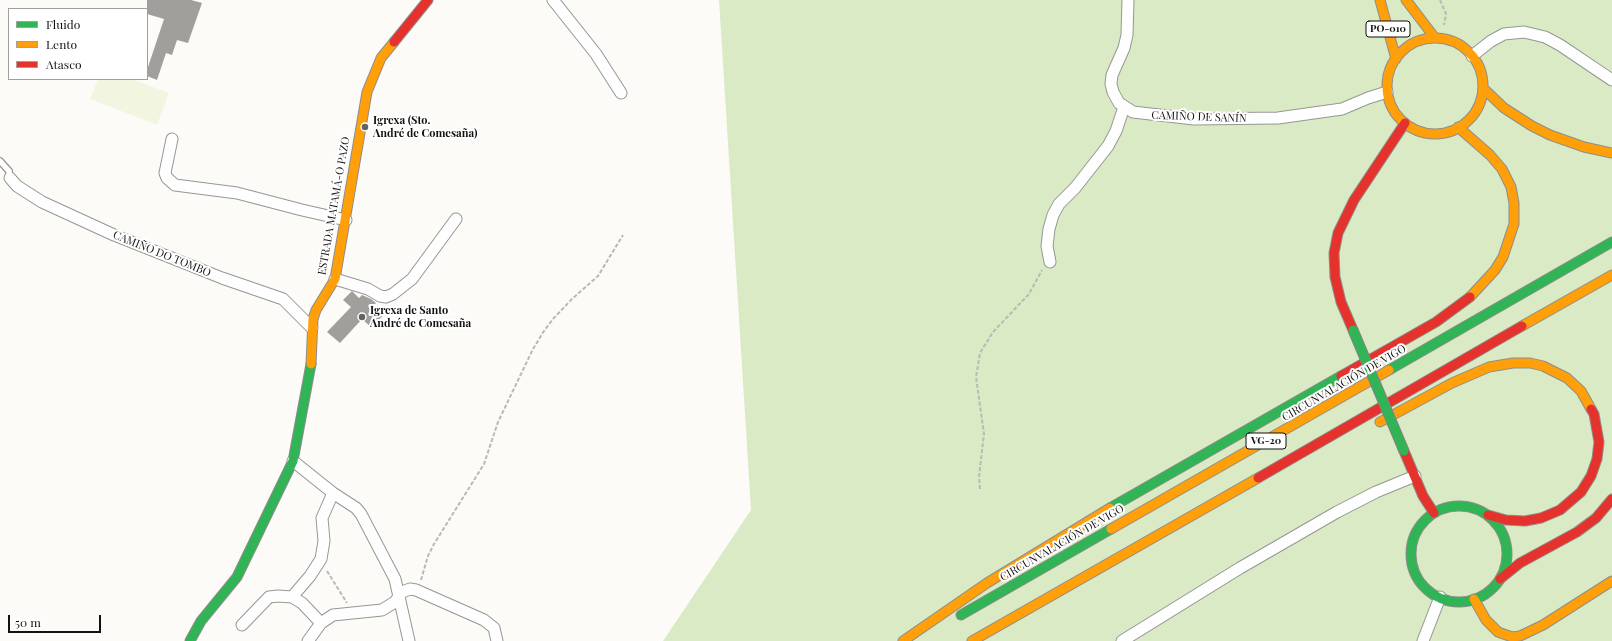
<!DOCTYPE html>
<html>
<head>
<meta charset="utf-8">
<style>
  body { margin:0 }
  #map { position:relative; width:1612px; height:641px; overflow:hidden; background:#fdfbf7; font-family:"Playfair Display",serif }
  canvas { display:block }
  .legend { position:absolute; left:8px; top:8px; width:140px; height:72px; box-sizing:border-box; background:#fff; border:1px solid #a0a0a0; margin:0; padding:5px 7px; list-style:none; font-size:12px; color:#111 }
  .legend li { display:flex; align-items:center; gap:8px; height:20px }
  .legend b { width:20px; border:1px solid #a0a0a0 }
  .scale { position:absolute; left:8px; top:615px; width:93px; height:18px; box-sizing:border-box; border:2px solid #111; border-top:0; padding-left:5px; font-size:12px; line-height:14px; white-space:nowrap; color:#111; -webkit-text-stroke:3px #fff; paint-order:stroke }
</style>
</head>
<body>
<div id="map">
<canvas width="1612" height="641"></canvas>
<ul class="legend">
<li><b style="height:5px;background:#30b455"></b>Fluido</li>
<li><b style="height:5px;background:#ff9f0a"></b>Lento</li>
<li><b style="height:5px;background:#e5322d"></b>Atasco</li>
</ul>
<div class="scale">50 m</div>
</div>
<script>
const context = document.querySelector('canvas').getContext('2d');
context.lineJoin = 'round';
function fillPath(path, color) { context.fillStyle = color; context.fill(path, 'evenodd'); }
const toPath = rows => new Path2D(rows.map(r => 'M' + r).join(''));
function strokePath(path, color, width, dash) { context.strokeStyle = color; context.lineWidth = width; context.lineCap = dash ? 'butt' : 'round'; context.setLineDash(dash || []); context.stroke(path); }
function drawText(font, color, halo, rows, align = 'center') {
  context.font = font + ' "Playfair Display",serif'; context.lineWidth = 4; context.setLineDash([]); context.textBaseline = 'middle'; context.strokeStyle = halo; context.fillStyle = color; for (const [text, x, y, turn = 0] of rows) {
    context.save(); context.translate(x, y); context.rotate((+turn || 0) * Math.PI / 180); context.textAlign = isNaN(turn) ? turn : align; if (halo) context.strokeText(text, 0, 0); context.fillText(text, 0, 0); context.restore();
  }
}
fillPath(toPath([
  [719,0,1612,0,1612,641,663,641,751,510]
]), '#daeac4');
fillPath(toPath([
  [98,79,132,79,169,93,157,125,90,99]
]), '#f2f6e1');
fillPath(toPath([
  [147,0,191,0,202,3,188,43,177,40,172,55,166,53,157,80,147,76,147,70,164,19,147,14],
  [352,291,359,298,362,295,371,299,376,303,374,305,384,314,372,328,362,319,340,343,327,332,351,307,343,300]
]), '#a19f9c');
const lane = toPath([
  [0,161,9,171,10,178]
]);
const street = toPath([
  [553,0,596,54,621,93],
  [1128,0,1127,35,1124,48,1112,75,1111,84,1113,92,1119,103,1133,112,1194,119,1278,118,1342,109,1368,98,1387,92],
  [1472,56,1491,41,1504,34,1524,32,1545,37,1560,45,1612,80],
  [172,139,165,173,167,178,175,185,237,193,302,210,346,220],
  [10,178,17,186,42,202,114,235,222,278,283,299,312,328],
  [1050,262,1047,246,1049,229,1053,215,1059,204,1075,188,1108,146,1116,131,1124,107],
  [335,279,368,289,380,296,386,297,393,294,412,279,456,219],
  [293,461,333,493,356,508,361,514,395,579,409,641],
  [292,597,310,576,321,559,324,541,322,518,333,493],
  [242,625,269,597,278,596,292,597,302,603,321,623],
  [308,641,321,623,333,615,382,610,395,602,402,592,410,589,416,590,484,620,494,628,497,641],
  [1122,641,1240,568,1337,512,1376,492,1415,476],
  [1423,641,1440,597]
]);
const fast = toPath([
  [1389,370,1612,242],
  '1411 554a48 48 0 1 1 96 0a48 48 0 1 1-96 0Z',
  [1110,508,1341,376],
  [961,615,1111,529],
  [190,641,201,621,237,577,293,461,311,364]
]);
const slow = toPath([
  [1380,0,1396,59],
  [1406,0,1435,38],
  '1387 86a48 48 0 1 1 96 0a48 48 0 1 1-96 0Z',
  [1483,88,1504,108,1532,126,1550,135,1584,147,1612,153],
  [1458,127,1490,155,1502,169,1511,187,1514,203,1514,224,1503,257,1495,270,1470,297],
  [1522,326,1612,275],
  [311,364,313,319,316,310,335,279,367,92,381,58,394,42],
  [1380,422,1452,383,1489,367,1513,363,1530,363,1543,366,1567,378,1581,391,1591,409],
  [1111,529,1389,370],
  [1474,599,1486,620,1498,632,1512,637,1520,636,1543,625,1612,581],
  [903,641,987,583,1110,508],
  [972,641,1258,478]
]);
const jam = toPath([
  [394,42,428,0],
  [1353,330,1341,302,1335,277,1334,253,1338,233,1354,200,1405,123],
  [1341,376,1436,322,1470,297],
  [1404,451,1423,496,1434,513],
  [1258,478,1522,326],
  [1488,515,1506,520,1525,521,1541,518,1560,510,1581,492,1591,476,1597,459,1599,442,1594,414,1591,409],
  [1500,579,1520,563,1577,532,1596,518,1612,499]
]);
strokePath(lane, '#979695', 8);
strokePath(street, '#979695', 13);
strokePath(fast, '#8e8d8b', 11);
strokePath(slow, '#8e8d8b', 11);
strokePath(jam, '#8e8d8b', 11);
strokePath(toPath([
  [1440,0,1446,14,1444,25],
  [980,489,979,476,984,434,976,377,980,353,993,332,1029,294,1042,270],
  [327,571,347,603],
  [421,580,428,556,434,544,484,464,498,422,533,349,544,331,553,319,572,299,598,276,623,235]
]), '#b9b9b8', 2, [4, 2]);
strokePath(lane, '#fffefe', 5.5);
strokePath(street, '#fffefe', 11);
strokePath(fast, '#30b455', 9);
strokePath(slow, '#ff9f0a', 9);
strokePath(jam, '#e5322d', 9);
const fastBridge = toPath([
  [1353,330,1404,451]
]);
strokePath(fastBridge, '#858482', 11, []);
strokePath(fastBridge, '#30b455', 9);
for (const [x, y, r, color] of [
  [365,127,4,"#646362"],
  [362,317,4,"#646362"]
]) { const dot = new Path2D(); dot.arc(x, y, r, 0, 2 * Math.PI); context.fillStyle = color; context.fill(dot); strokePath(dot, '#fff', 1.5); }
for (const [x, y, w] of [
  [1388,29,44],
  [1266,441,40]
]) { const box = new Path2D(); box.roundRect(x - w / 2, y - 8, w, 16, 3); context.fillStyle = '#fff'; context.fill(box); strokePath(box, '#111', 1); }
drawText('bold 10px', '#111', null, [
  ["PO-010",1388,29],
  ["VG-20",1266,441]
]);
drawText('11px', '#111', '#fff', [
  ["CAMIÑO DE SANÍN",1199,117,2],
  ["ESTRADA MATAMÁ-O PAZO",334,206,-80],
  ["CAMIÑO DO TOMBO",162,254,22],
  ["CIRCUNVALACIÓN DE VIGO",1344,383,-30],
  ["CIRCUNVALACIÓN DE VIGO",1062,543,-30]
]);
drawText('bold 11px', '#111', '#fff', [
  ["Igrexa (Sto.",373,121],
  ["André de Comesaña)",373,134],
  ["Igrexa de Santo",370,311],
  ["André de Comesaña",370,324]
], 'left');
</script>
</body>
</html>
